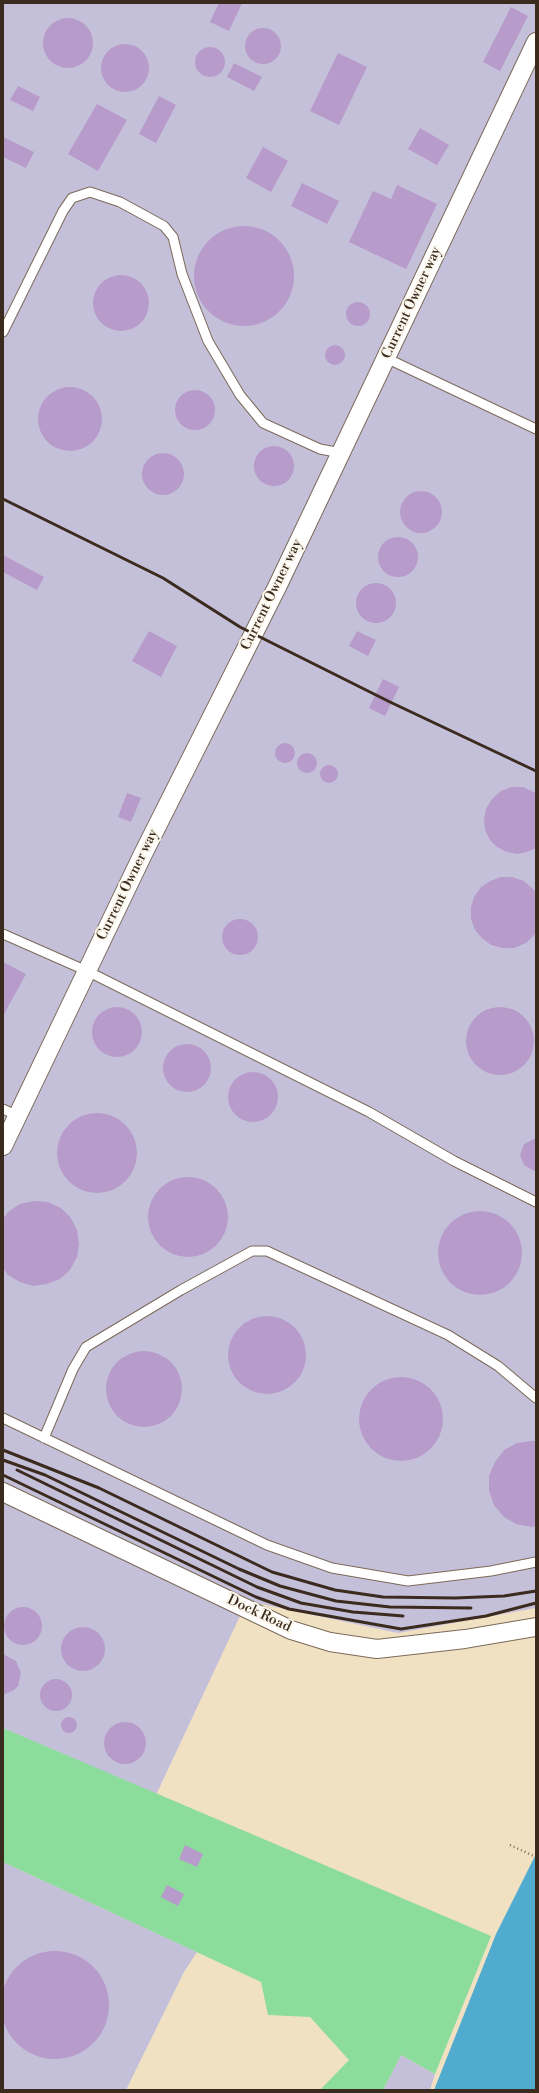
<!DOCTYPE html>
<html>
<head>
<meta charset="utf-8">
<style>
  body { margin:0 }
  #map { position:relative; width:539px; height:2093px; overflow:hidden; background:#f1e1c3; font-family:"Libre Bodoni",serif }
  canvas { display:block }
  .frame { position:absolute; inset:0; border:4px solid #3b2a1e; pointer-events:none }
</style>
</head>
<body>
<div id="map">
<canvas width="539" height="2093"></canvas>
<div class="frame"></div>
</div>
<script>
const context = document.querySelector('canvas').getContext('2d');
context.lineJoin = 'round';
function fillPath(path, color) { context.fillStyle = color; context.fill(path, 'evenodd'); }
const toPath = rows => new Path2D(rows.map(r => 'M' + r).join(''));
function strokePath(path, color, width, dash) { context.strokeStyle = color; context.lineWidth = width; context.lineCap = dash ? 'butt' : 'round'; context.setLineDash(dash || []); context.stroke(path); }
function drawText(font, color, halo, rows, align = 'center') {
  context.font = font + ' "Libre Bodoni",serif'; context.lineWidth = 4; context.setLineDash([]); context.textBaseline = 'middle'; context.strokeStyle = halo; context.fillStyle = color; for (const [text, x, y, turn = 0] of rows) {
    context.save(); context.translate(x, y); context.rotate((+turn || 0) * Math.PI / 180); context.textAlign = isNaN(turn) ? turn : align; if (halo) context.strokeText(text, 0, 0); context.fillText(text, 0, 0); context.restore();
  }
}
fillPath(toPath([
  [3,3,536,3,536,1608,398,1633,247,1601,156,1795,3,1728],
  [3,1862,197,1952,184,1972,126,2090,3,2090],
  [401,2055,435,2074,430,2090,383,2090]
]), '#c5c0da');
fillPath(toPath([
  [3,1728,491,1936,435,2074,401,2055,383,2090,320,2090,349,2060,310,2017,268,2015,261,1982,3,1862]
]), '#8cdc9c');
fillPath(toPath([
  [536,1854,536,2090,434,2090,496,1934]
]), '#50abce');
fillPath(toPath([
  [219,3,242,3,229,31,210,22],
  [511,7,528,16,500,71,483,62],
  '43 43a25 25 0 1 1 50 0a25 25 0 1 1-50 0Z',
  '245 46a18 18 0 1 1 36 0a18 18 0 1 1-36 0Z',
  '101 68a24 24 0 1 1 48 0a24 24 0 1 1-48 0Z',
  '195 62a15 15 0 1 1 30 0a15 15 0 1 1-30 0Z',
  [338,53,367,67,339,125,310,111],
  [234,63,262,77,254,91,227,77],
  [18,86,40,97,33,111,10,100],
  [159,96,176,105,156,143,139,134],
  [97,104,127,120,98,171,68,154],
  [420,128,449,145,437,165,408,149],
  [3,137,34,152,26,168,3,157],
  [263,147,288,161,271,192,246,178],
  [302,183,339,201,327,224,291,206],
  [397,185,437,204,406,269,349,242,373,191,391,199],
  '194 276a50 50 0 1 1 100 0a50 50 0 1 1-100 0Z',
  '93 303a28 28 0 1 1 56 0a28 28 0 1 1-56 0Z',
  '346 314a12 12 0 1 1 24 0a12 12 0 1 1-24 0Z',
  '325 355a10 10 0 1 1 20 0a10 10 0 1 1-20 0Z',
  '38 419a32 32 0 1 1 64 0a32 32 0 1 1-64 0Z',
  '175 410a20 20 0 1 1 40 0a20 20 0 1 1-40 0Z',
  '254 466a20 20 0 1 1 40 0a20 20 0 1 1-40 0Z',
  '142 474a21 21 0 1 1 42 0a21 21 0 1 1-42 0Z',
  '400 512a21 21 0 1 1 42 0a21 21 0 1 1-42 0Z',
  '378 557a20 20 0 1 1 40 0a20 20 0 1 1-40 0Z',
  [3,555,44,577,37,590,3,572],
  '356 603a20 20 0 1 1 40 0a20 20 0 1 1-40 0Z',
  [149,631,177,646,161,677,132,661],
  [357,631,376,640,368,656,349,646],
  [383,679,399,687,385,716,369,708],
  '275 753a10 10 0 1 1 20 0a10 10 0 1 1-20 0Z',
  '297 763a10 10 0 1 1 20 0a10 10 0 1 1-20 0Z',
  '320 774a9 9 0 1 1 18 0a9 9 0 1 1-18 0Z',
  [512,787,523,787,536,793,536,848,527,852,517,854,507,852,497,847,490,840,485,830,484,820,486,809,492,799,501,791],
  [127,793,141,798,131,822,118,817],
  [501,877,512,877,524,881,536,892,536,933,526,943,514,948,502,948,491,945,482,938,475,930,471,919,471,907,474,897,481,887,490,881],
  '222 937a18 18 0 1 1 36 0a18 18 0 1 1-36 0Z',
  [3,962,26,974,3,1016],
  '466 1041a34 34 0 1 1 68 0a34 34 0 1 1-68 0Z',
  '92 1032a25 25 0 1 1 50 0a25 25 0 1 1-50 0Z',
  '163 1068a24 24 0 1 1 48 0a24 24 0 1 1-48 0Z',
  '228 1097a25 25 0 1 1 50 0a25 25 0 1 1-50 0Z',
  '57 1153a40 40 0 1 1 80 0a40 40 0 1 1-80 0Z',
  [536,1138,536,1172,524,1165,520,1155,524,1144],
  '148 1217a40 40 0 1 1 80 0a40 40 0 1 1-80 0Z',
  [34,1201,48,1202,61,1208,71,1218,77,1230,79,1244,77,1257,70,1270,60,1279,47,1284,33,1286,20,1282,8,1275,3,1268,3,1219,8,1212,20,1204],
  '438 1253a42 42 0 1 1 84 0a42 42 0 1 1-84 0Z',
  '228 1355a39 39 0 1 1 78 0a39 39 0 1 1-78 0Z',
  '106 1389a38 38 0 1 1 76 0a38 38 0 1 1-76 0Z',
  '359 1419a42 42 0 1 1 84 0a42 42 0 1 1-84 0Z',
  [531,1441,536,1441,536,1526,531,1527,516,1524,504,1517,494,1505,489,1491,489,1476,495,1462,504,1450,517,1443],
  '4 1626a19 19 0 1 1 38 0a19 19 0 1 1-38 0Z',
  '61 1649a22 22 0 1 1 44 0a22 22 0 1 1-44 0Z',
  [3,1654,16,1661,21,1673,18,1686,14,1690,3,1695],
  '40 1695a16 16 0 1 1 32 0a16 16 0 1 1-32 0Z',
  '61 1725a8 8 0 1 1 16 0a8 8 0 1 1-16 0Z',
  '104 1743a21 21 0 1 1 42 0a21 21 0 1 1-42 0Z',
  [185,1845,203,1854,197,1867,179,1859],
  [167,1885,184,1894,178,1906,161,1897],
  '1 2005a54 54 0 1 1 108 0a54 54 0 1 1-108 0Z'
]), '#b79bca');
const service = toPath([
  [3,332,63,211,72,198,90,192,120,202,164,226,173,237,182,274,208,341,240,395,263,423,320,449,341,453],
  [386,358,536,429],
  [3,934,87,971,369,1112,454,1161,536,1202],
  [3,1109,18,1116],
  [3,1418,267,1545,332,1568,408,1581,491,1571,536,1562],
  [44,1438,73,1369,86,1347,181,1290,252,1251,267,1251,448,1335,498,1366,536,1398]
]);
const minor = toPath([
  [3,1146,143,854,278,585,536,42],
  [3,1492,291,1630,330,1642,377,1649,465,1639,536,1627]
]);
strokePath(service, '#7b6a58', 11);
strokePath(minor, '#7b6a58', 20);
strokePath(toPath([
  [510,1845,536,1857]
]), '#7b6a58', 2.5, [1, 3]);
strokePath(service, '#fff', 9);
strokePath(minor, '#fff', 18);
strokePath(toPath([
  [3,499,163,578,240,627,390,702,536,771],
  [3,1450,99,1488,272,1572,335,1590,383,1597,455,1598,504,1596,536,1591],
  [3,1460,45,1475,239,1569,280,1586,336,1601,390,1607,471,1608],
  [17,1470,257,1587,301,1603,353,1612,403,1616],
  [3,1475,256,1597,289,1609,401,1629,486,1616,536,1603]
]), '#3b2a1e', 3);
drawText('14px', '#3b2a1e', '#fbf7ec', [
  ["Current Owner way",412,303,-65],
  ["Current Owner way",272,595,-64],
  ["Current Owner way",128,885,-64],
  ["Dock Road",259,1614,25]
]);
</script>
</body>
</html>
